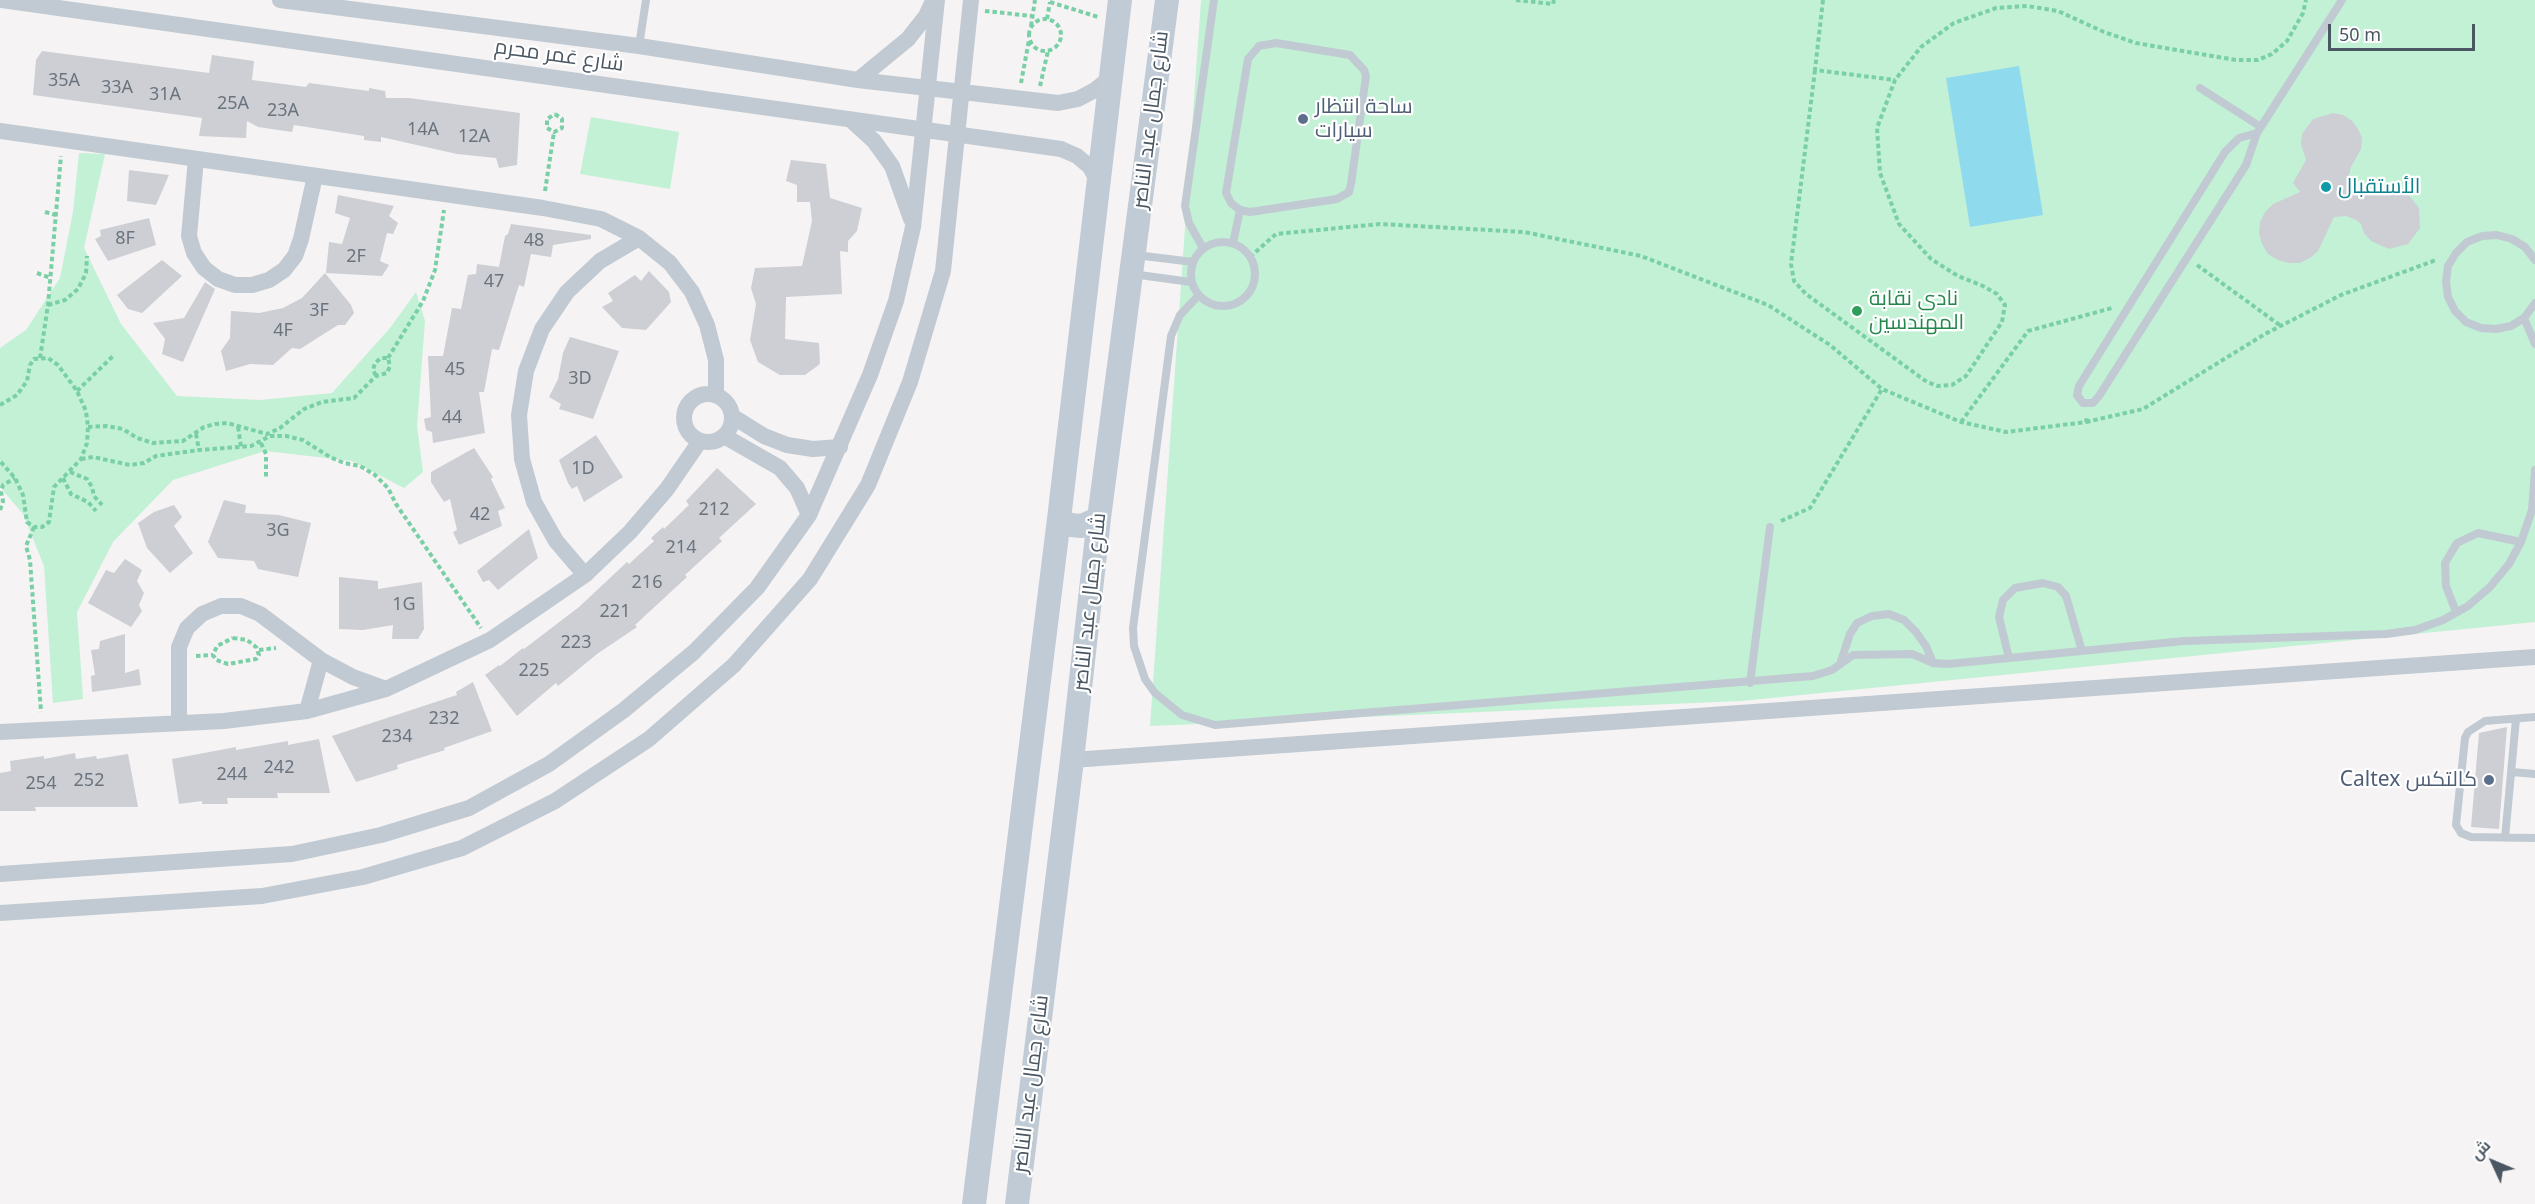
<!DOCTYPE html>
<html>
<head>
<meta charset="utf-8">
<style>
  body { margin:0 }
  #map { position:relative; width:2535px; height:1204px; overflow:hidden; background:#f5f3f3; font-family:"Noto Sans",Cairo,sans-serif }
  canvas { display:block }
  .north { position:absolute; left:2463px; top:1132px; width:60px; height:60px; -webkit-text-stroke:4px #fff; paint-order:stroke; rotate:314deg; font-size:16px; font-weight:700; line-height:24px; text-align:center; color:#4a5661 }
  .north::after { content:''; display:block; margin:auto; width:21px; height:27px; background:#4a5661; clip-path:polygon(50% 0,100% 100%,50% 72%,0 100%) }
  .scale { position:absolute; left:2328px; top:24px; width:147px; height:27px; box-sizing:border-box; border:3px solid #4a5661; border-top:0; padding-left:8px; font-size:18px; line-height:21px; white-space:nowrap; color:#4a5661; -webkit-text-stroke:4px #fff; paint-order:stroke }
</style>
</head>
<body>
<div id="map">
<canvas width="2535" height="1204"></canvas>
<div class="north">ش</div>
<div class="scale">50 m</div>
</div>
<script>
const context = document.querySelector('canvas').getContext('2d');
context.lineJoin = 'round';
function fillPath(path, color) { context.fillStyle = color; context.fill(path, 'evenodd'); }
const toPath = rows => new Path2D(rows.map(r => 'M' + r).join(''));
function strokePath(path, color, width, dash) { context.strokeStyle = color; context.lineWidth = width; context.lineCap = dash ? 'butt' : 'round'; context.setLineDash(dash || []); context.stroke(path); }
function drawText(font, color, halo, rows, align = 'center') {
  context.font = font + ' "Noto Sans",Cairo,sans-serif'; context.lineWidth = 4.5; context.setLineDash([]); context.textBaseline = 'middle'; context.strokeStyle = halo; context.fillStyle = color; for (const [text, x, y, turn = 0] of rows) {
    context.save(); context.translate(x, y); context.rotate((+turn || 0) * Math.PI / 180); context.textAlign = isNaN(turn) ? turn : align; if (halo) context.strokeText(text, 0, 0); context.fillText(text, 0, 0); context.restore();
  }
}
fillPath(toPath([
  [1201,0,2535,0,2535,622,1741,701,1150,726],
  [591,117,679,132,670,189,580,174],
  [79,153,105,154,84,248,121,324,177,396,260,400,332,393,390,328,416,292,425,321,417,426,423,472,404,488,352,461,265,451,173,480,113,542,77,612,83,699,53,703,44,566,23,514,0,487,0,348,26,330,60,278,73,212]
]), '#c3f1d5');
fillPath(toPath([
  [2019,66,2043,215,1970,227,1946,78]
]), '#90daee');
fillPath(toPath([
  [42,51,209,73,212,55,254,61,252,80,306,87,309,83,369,91,369,88,385,91,386,98,409,98,520,113,517,165,499,168,496,158,457,154,381,137,381,142,364,140,364,136,294,125,292,132,258,127,247,121,246,138,199,136,202,118,33,95,36,60],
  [2333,113,2343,115,2352,121,2358,129,2362,138,2361,149,2351,167,2347,183,2367,191,2388,188,2407,193,2419,208,2420,228,2408,244,2389,249,2371,241,2364,233,2361,224,2356,220,2346,216,2334,217,2318,251,2310,258,2300,263,2289,263,2278,260,2268,254,2262,244,2259,233,2260,222,2265,212,2273,204,2300,192,2293,183,2306,160,2301,144,2302,134,2313,119],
  [791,160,826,164,830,198,862,208,857,231,848,241,848,252,840,251,842,294,786,297,785,339,819,343,820,364,805,375,780,375,758,362,750,340,756,304,751,288,755,268,802,266,812,221,810,202,797,202,797,185,786,181],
  [129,170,169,175,156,205,127,201],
  [338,195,394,206,389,216,398,223,393,234,387,233,380,261,389,265,382,276,326,273,329,242,342,244,350,218,335,213],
  [149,218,156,245,108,261,95,239,101,236,100,230],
  [511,224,591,235,591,239,553,245,551,257,531,254,524,287,519,285,499,350,492,349,484,392,479,392,485,433,433,443,432,432,426,430,424,419,431,417,428,356,443,356,452,308,461,309,468,275,476,274,477,264,499,267,505,236,508,234],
  [162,260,182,276,142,313,128,309,117,295],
  [649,271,669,292,671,302,646,330,622,328,602,307,613,301,608,293,635,275,641,281],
  [325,273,351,305,354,313,345,325,338,325,300,349,292,348,273,365,250,364,226,371,221,351,230,338,231,311,259,313,283,308,302,298],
  [205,282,215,289,183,362,162,354,165,339,153,323,184,318],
  [570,337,619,351,593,419,559,409,561,404,549,397,558,379,563,353],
  [596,435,623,477,584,502,577,486,572,489,568,483,559,460],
  [474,448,493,477,491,479,505,508,498,511,502,526,459,545,453,532,457,530,450,499,444,502,431,482,431,472],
  [717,468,756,504,719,538,722,541,685,575,687,577,635,625,637,627,597,654,558,686,556,683,517,716,485,675,499,665,500,666,523,648,524,649,579,607,627,562,629,564,654,541,651,538,663,527,664,529,689,505,686,501],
  [224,500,246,505,245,513,279,515,311,523,298,577,258,569,254,561,218,558,208,542],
  [174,505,182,517,174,526,193,553,170,573,147,548,138,523,154,512],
  [529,529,538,558,498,590,489,580,483,582,477,571],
  [125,559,142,570,137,581,144,593,139,605,142,611,131,627,88,603,106,570,114,573],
  [339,577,378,581,378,589,422,582,424,629,418,639,392,639,393,625,363,630,339,629],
  [125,634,125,673,139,669,141,685,92,692,91,676,95,675,91,650,99,649,100,641],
  [473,682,492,731,444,748,445,750,397,765,398,769,356,782,332,736,457,695,456,692],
  [2507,727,2499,829,2471,827,2479,733],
  [319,739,330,793,277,793,278,798,227,798,228,804,202,804,202,801,179,804,172,759,236,747,236,750,288,741,288,745],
  [75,753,76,759,96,756,97,759,128,754,138,807,35,807,36,811,0,811,0,773,11,771,10,761,44,756,44,759]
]), '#cdcfd5');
strokePath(toPath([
  [1516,0,1553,4,1554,0],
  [1823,0,1815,70,1895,80],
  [1050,2,1098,17],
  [985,11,1032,16],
  [1047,19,1050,2],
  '1029 35a16 16 0 1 1 32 0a16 16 0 1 1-32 0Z',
  [1031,26,1035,0],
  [1815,70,1791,264,1794,281,1806,294,1927,382,1938,386,1952,385,1966,376,2002,322,2005,305,1997,294,1983,286,1958,276,1931,259,1899,224,1880,173,1877,128,1895,80,1921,47,1954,23,1996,8,2027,6,2058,11,2104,32,2136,43,2236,60,2258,60,2272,54,2287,41,2303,13,2306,0],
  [1021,83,1029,40],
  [1040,86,1048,51],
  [555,114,562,119,562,128,554,132,547,128,547,119,555,114],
  [545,191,554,132],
  [45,212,56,215],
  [1250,257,1276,234,1380,224,1524,232,1641,256,1768,305,1830,345,1882,389,1961,422,2006,432,2086,422,2087,416],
  [2197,265,2281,326],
  [37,273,51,278],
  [48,305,65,300,78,289,86,273,87,256],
  [40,358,48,305,61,156],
  [388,358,423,301,435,270,444,210],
  [77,391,113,356],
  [0,405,17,395,27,381,30,365,34,359,48,358,58,365,77,391,86,411,88,427,87,443,81,459,54,487,49,522,42,527,34,527,27,522,23,495,15,478,0,461],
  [1961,422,2028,331,2112,308],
  [2086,422,2143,409,2265,334,2341,295,2436,260],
  [88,427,106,426,123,429,137,438,153,443,183,441,204,427,215,424,227,423,267,434,280,428,304,409,322,402,354,398,376,376,387,373,390,366,388,358,381,358,375,363,373,370,376,376],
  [238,427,241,447],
  [196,434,199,450],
  [261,443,266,454,266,478],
  [81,459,93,457,130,465,144,463,156,456,199,450,251,446,270,436,286,436,303,440,330,457,344,463,360,466,375,475,388,488,396,504,481,628],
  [70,472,87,479,92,487,94,496,102,505],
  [63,478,71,494,88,502,96,511],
  [0,510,3,501,1,492,3,485,15,478],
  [1781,521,1810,508,1882,389],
  [34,527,26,546,30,560,41,712],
  [233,638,247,640,256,647,259,655,256,659,228,664,216,660,213,655,217,646,233,638],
  [259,650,276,648],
  [196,656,213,655]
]), '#7ad0a6', 4, [4.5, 3]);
strokePath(toPath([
  [1276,43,1350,55,1364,70,1366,76,1351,184,1349,192,1337,199,1250,212,1240,210,1231,203,1226,193,1248,59,1259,46,1276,43],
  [639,46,646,0],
  [2200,88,2261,127],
  [2257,133,2246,165,2099,396,2093,403,2083,403,2077,395,2079,386,2225,152,2239,138,2257,133],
  [2257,133,2342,0],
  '1191 274a32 32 0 1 1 64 0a32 32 0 1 1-64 0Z',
  [1233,243,1240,210],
  [1203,248,1189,223,1185,206,1214,0],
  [1136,255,1193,262],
  [2535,260,2525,247,2512,239,2497,235,2482,236,2467,242,2456,253,2448,266,2446,282,2448,297,2455,311,2466,322,2481,328,2496,329,2511,326,2524,318,2535,303],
  [1132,274,1191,282],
  [1198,296,1180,315,1171,336,1133,628,1134,646,1145,679,1155,693,1182,715,1215,725,1813,676,1832,670,1853,655,1912,654,1933,663,1948,664,2184,641,2386,634,2415,630,2443,620,2468,606,2490,587,2509,564,2521,542,2532,510,2535,470],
  [2524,318,2535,344],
  [2456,612,2446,586,2445,563,2457,543,2478,533,2521,542],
  [2009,658,1999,617,2003,600,2015,588,2043,583,2058,587,2066,596,2082,651],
  [1841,661,1850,634,1857,623,1872,616,1889,614,1904,620,1916,632,1926,646,1933,663],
  [1750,683,1770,527],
  [2535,717,2485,721,2468,732,2465,738,2456,825,2461,833,2471,837,2535,838],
  [2512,772,2535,774],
  [2505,838,2516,719]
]), '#c1cad2', 8);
strokePath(toPath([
  [2,0,1061,149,1077,156,1090,167,1097,180],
  [280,0,639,46,858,80,1058,103,1078,99,1095,90,1110,78],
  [858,80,908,39,926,16,933,1],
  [851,120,874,141,892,166,911,219],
  [0,131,543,208,601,219,639,238,670,263,692,292,707,325,716,360,716,395],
  [196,159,189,236,194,253,204,268,218,279,235,285,252,285,269,280,284,270,295,256,301,239,315,176],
  '684 418a24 24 0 1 1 48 0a24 24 0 1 1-48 0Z',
  [732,416,764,436,787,445,813,449,840,447],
  [724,436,780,468,797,488,809,515],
  [585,575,556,541,534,502,522,459,519,415,526,371,542,329,567,292,600,261,639,238],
  [307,711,321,660],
  [179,723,179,647,187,628,202,614,221,606,241,606,260,614,321,660,353,677,386,689],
  [0,732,224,721,307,711,386,689,490,640,585,575,630,532,667,489,700,441],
  [1072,760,2535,657],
  [0,874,292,854,381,835,469,808,549,764,624,710,694,652,757,588,809,515,870,375,896,301,913,227,937,0],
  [0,913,262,896,363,877,462,848,555,801,649,739,734,665,810,579,868,485,910,382,943,271,971,0]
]), '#c1cad2', 16);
strokePath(toPath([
  [1059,519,1070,525,1082,526,1099,518],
  [974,1204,1059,519,1120,0],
  [1017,1204,1072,760,1099,518,1167,0]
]), '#c1cbd6', 24);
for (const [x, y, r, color] of [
  [1303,119,6,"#5c6f8a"],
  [2326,187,6,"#0f9aa8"],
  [1857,311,6,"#2e9e5b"],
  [2489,780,6,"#5c6f8a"]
]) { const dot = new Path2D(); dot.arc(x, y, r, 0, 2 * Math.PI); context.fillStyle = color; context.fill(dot); strokePath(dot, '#fff', 2); }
drawText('18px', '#6b747e', null, [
  ["35A",64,81],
  ["33A",117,88],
  ["31A",165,95],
  ["25A",233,104],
  ["23A",283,111],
  ["14A",423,130],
  ["12A",474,137],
  ["8F",125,239],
  ["48",534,241],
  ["2F",356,257],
  ["47",494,282],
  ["3F",319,311],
  ["4F",283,331],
  ["45",455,370],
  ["3D",580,379],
  ["44",452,418],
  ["1D",583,469],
  ["212",714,510],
  ["42",480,515],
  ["3G",278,531],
  ["214",681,548],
  ["216",647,583],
  ["1G",404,605],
  ["221",615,612],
  ["223",576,643],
  ["225",534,671],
  ["232",444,719],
  ["234",397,737],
  ["242",279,768],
  ["244",232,775],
  ["252",89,781],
  ["254",41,784]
]);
drawText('21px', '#4a5661', '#fff', [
  ["شارع عَمر محرم",559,56,8],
  ["شارع جمال عبد الناصر",1151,120,-83],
  ["شارع جمال عبد الناصر",1090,602,-84],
  ["شارع جمال عبد الناصر",1031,1084,-83]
]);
drawText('21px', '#4e5e75', '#fff', [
  ["ساحة انتظار",1315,107],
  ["سيارات",1315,131],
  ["Caltex كالتكس",2477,780,"right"]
], 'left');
drawText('21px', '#0d838f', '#fff', [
  ["الأستقبال",2338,187]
], 'left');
drawText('21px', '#27864d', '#fff', [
  ["نادى نقابة",1869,299],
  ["المهندسين",1869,323]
], 'left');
</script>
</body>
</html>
